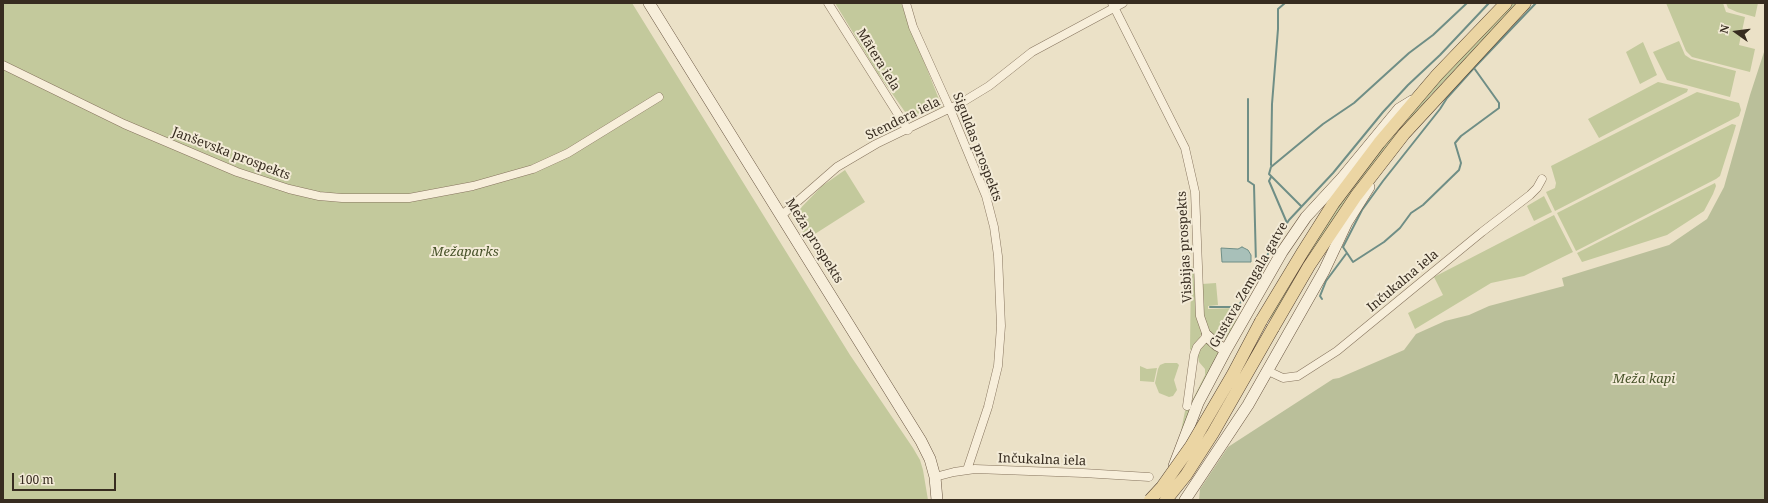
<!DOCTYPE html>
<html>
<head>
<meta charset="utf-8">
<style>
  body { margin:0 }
  #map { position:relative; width:1768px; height:503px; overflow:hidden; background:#ebe1c7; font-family:"Noto Serif",serif }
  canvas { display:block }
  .frame { position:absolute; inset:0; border:4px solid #372c20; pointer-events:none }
  .north { position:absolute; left:1716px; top:12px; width:40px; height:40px; -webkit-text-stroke:3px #f3ebd7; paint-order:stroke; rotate:284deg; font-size:11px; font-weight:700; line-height:16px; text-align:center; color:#372c20 }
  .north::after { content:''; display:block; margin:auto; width:14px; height:18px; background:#372c20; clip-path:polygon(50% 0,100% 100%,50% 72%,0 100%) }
  .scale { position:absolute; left:12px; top:473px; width:104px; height:18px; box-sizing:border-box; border:2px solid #372c20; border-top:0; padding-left:5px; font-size:12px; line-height:14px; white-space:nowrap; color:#372c20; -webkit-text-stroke:3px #f3ebd7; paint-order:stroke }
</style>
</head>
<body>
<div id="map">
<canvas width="1768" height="503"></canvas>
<div class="frame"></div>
<div class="north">N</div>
<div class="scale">100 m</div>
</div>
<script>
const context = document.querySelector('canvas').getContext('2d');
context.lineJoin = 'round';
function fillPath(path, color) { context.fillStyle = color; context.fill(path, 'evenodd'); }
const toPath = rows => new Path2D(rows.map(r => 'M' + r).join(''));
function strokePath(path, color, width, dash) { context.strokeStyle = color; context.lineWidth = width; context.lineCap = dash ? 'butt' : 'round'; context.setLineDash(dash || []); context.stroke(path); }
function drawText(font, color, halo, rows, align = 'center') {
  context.font = font + ' "Noto Serif",serif'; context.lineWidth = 4; context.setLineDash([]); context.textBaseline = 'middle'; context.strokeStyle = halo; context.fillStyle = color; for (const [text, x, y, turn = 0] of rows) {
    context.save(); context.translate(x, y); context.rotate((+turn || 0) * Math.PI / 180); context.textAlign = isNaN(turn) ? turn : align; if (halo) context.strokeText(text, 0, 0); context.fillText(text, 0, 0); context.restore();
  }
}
fillPath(toPath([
  [3,3,632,3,850,355,913,448,920,460,923,470,928,500,3,500],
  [835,3,901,3,942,107,910,119,877,72],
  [1511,3,1518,3,1429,97,1393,139,1271,319,1269,317,1287,284,1353,184,1415,106],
  [1666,3,1723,3,1726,12,1745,17,1739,45,1755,49,1750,72,1692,57,1686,51],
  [1726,3,1758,3,1755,17,1737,12,1728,8],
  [1679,41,1685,55,1691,59,1736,71,1730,97,1667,80,1653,52],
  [1643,42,1657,75,1640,84,1626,52],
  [1658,82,1688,89,1687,92,1599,138,1588,119],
  [1697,92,1739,103,1741,110,1739,116,1555,211,1546,192,1555,188,1556,183,1551,166],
  [1732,124,1736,125,1734,132,1720,176,1716,179,1576,251,1557,213],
  [845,170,865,202,807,239,793,216,822,186],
  [1715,183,1716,186,1713,194,1704,211,1667,235,1582,262,1577,253],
  [1544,196,1552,212,1534,221,1527,206],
  [1554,215,1573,252,1524,276,1491,283,1415,329,1408,313,1443,295,1434,277],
  [1191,266,1194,268,1202,331,1200,338,1192,351,1190,349],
  [1216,283,1218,305,1208,306,1208,309,1236,308,1231,317,1238,320,1229,335,1225,339,1221,340,1216,339,1208,331,1203,312,1202,284],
  [1205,343,1207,343,1219,352,1219,356,1180,436,1185,411,1190,405,1205,375,1205,369,1199,362,1197,353],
  [1165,363,1177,363,1179,365,1174,380,1177,390,1173,396,1169,397,1159,393,1155,383,1158,369,1160,365],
  [1140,366,1147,369,1157,368,1154,382,1140,381]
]), '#c3c99c');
fillPath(toPath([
  [1765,49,1765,500,1199,500,1200,489,1228,447,1333,379,1339,378,1404,350,1416,334,1445,321,1469,315,1489,306,1564,286,1562,278,1669,245,1707,219,1724,187,1750,95]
]), '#babf9a');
const water = toPath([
  [1242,247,1248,250,1251,255,1251,262,1222,262,1221,248,1238,249,1242,247]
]);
fillPath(water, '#a8c0b9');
strokePath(water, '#6f8e86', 1);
strokePath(toPath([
  [1474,68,1499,103,1499,108,1461,136,1455,143,1461,163,1459,170,1423,205,1411,213,1400,228,1384,242,1353,262,1343,247,1362,210,1383,181,1440,109,1447,98,1474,68,1536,3],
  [1248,99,1248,181,1254,185,1256,264,1258,271],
  [1271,165,1272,104,1278,29,1278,9,1285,3],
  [1271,177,1269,181,1287,223],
  [1301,206,1269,174,1271,167,1323,124,1354,103,1409,53,1433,35,1467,3],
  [1322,299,1320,296,1326,281,1346,254],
  [1210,307,1238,307],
  [1233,316,1273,245,1289,220,1333,173,1383,112,1408,85,1440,55,1489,3]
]), '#6f8e86', 2);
const street = toPath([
  [828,3,908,130],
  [906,3,913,27,950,109,986,196,994,227,998,256,1001,326,998,366,988,407,967,470],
  [1112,3,1185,148,1195,192,1200,316,1207,336,1197,347,1194,355,1187,406],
  [3,65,124,124,237,172,289,189,319,196,342,198,409,198,473,186,533,169,568,153,659,97],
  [782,215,837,167,876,144,961,103,989,86,1032,52,1123,3],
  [1268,371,1283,378,1298,376,1337,351,1482,232,1530,195,1537,188,1542,179],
  [935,477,954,472,975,469,1083,473,1149,477]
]);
const secondary = toPath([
  [649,3,921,441,930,459,935,477,937,500],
  [1207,336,1217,345,1226,350],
  [1174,466,1198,403,1226,350,1282,252,1306,217,1342,178,1399,109,1412,101],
  [1185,500,1248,405,1324,271,1347,222,1369,187]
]);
const primary = toPath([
  [1261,321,1302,253,1333,204,1379,143,1437,75,1506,3],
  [1273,328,1309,266,1356,196,1404,134,1525,3]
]);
strokePath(street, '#86745e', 9);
strokePath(secondary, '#685541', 12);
strokePath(primary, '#544232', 13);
strokePath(street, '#f7eeda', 8);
strokePath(secondary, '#f7eeda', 11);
strokePath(primary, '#ebd5a3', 12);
const primaryBridge = toPath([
  [1150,500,1162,487,1191,446,1233,374,1261,321],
  [1166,500,1186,475,1213,433,1273,328]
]);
strokePath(primaryBridge, '#544232', 13, []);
strokePath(primaryBridge, '#ebd5a3', 12);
drawText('13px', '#372c20', '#f3ebd7', [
  ["Mātera iela",878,60,58],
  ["Stendera iela",903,119,-26],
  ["Siguldas prospekts",977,147,69],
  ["Janševska prospekts",231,154,21],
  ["Meža prospekts",814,241,58],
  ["Visbijas prospekts",1185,247,-93],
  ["Inčukalna iela",1403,281,-40],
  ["Gustava Zemgala gatve",1249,285,-60],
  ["Inčukalna iela",1042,460,2]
]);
drawText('italic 13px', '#475229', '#f3ebd7', [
  ["Mežaparks",465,252],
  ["Meža kapi",1644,379]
]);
</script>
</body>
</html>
